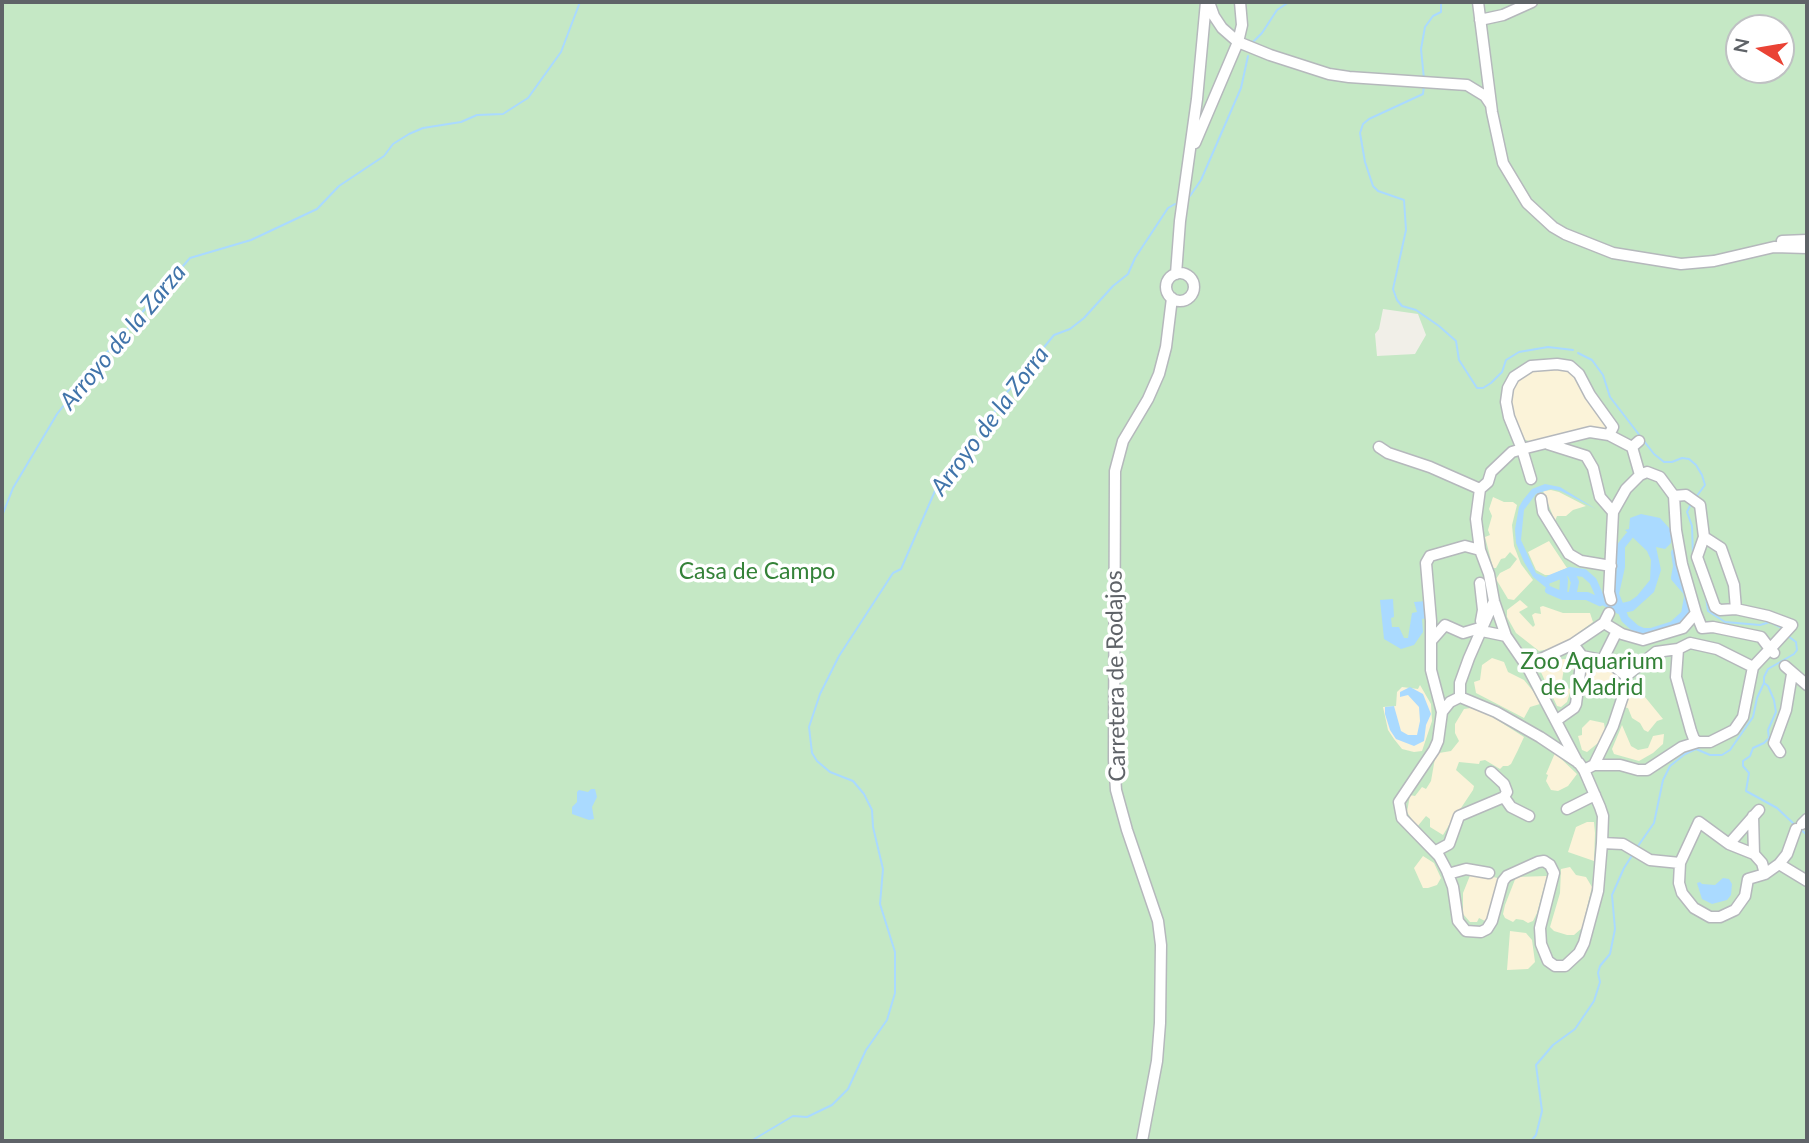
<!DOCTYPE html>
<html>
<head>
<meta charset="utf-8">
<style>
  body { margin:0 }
  #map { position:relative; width:1809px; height:1143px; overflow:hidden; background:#f1efe8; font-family:Lato,sans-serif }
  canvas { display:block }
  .frame { position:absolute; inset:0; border:4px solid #5f6368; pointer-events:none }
  .north { position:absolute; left:1725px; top:14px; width:70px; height:70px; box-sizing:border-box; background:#fff; border:2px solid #bfc1c3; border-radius:50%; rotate:281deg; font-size:19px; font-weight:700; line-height:28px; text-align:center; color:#5f6368 }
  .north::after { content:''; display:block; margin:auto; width:24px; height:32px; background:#ea4335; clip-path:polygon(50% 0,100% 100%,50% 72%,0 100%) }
</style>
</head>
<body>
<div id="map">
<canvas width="1809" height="1143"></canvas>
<div class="frame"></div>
<div class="north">N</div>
</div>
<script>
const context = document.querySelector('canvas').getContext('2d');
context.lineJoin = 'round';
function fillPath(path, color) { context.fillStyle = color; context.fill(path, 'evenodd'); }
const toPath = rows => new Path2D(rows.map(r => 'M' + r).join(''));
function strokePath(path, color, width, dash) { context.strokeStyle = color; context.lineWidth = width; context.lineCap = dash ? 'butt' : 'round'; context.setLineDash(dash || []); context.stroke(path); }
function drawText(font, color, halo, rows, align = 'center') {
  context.font = font + ' Lato,sans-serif'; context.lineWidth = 7; context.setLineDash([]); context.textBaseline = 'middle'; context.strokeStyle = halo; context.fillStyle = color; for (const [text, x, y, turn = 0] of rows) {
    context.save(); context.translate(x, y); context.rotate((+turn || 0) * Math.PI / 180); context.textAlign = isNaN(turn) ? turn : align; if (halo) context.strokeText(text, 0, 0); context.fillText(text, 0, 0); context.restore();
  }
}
fillPath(toPath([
  [2,2,1807,2,1807,1141,2,1141],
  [1739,28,1781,28,1781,70,1739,70],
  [1383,309,1418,314,1426,335,1415,354,1377,356,1375,334,1379,329]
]), '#c5e8c5');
fillPath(toPath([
  [1549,367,1572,371,1609,430,1539,441,1529,441,1520,438,1509,394,1522,373],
  [1551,490,1559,492,1586,506,1573,510,1566,516,1557,516,1555,521,1543,491],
  [1493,497,1504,502,1513,502,1517,505,1512,525,1514,546,1521,564,1533,580,1514,600,1508,599,1496,579,1500,573,1510,568,1517,559,1510,552,1505,558,1501,559,1496,568,1493,568,1485,537,1490,535,1488,530,1492,516,1489,509],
  [1549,541,1567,568,1551,575,1545,575,1536,570,1528,552],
  [1520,600,1528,607,1519,612,1533,627,1535,625,1532,615,1535,613,1541,614,1540,607,1543,606,1563,613,1590,613,1593,622,1559,647,1539,651,1516,633,1507,617,1507,610],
  [1492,658,1504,662,1508,672,1524,680,1533,691,1540,704,1530,707,1524,718,1476,693,1474,682,1480,680,1482,665],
  [1564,659,1572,660,1575,670,1564,668,1561,687,1571,689,1567,702,1561,707,1557,706,1539,668,1541,664,1549,661],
  [1593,662,1603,669,1613,670,1617,674,1615,686,1612,688,1586,681,1585,668,1588,664],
  [1420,685,1431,704,1432,721,1422,751,1414,752,1402,749,1394,739,1388,730,1383,707,1396,706,1397,692,1402,687,1418,689],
  [1634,691,1645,697,1663,719,1657,721,1648,732,1644,730,1640,723,1632,718,1628,708,1623,707,1628,696],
  [1471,708,1488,714,1524,737,1518,750,1511,764,1508,766,1503,766,1500,769,1485,760,1480,761,1479,764,1459,762,1456,770,1474,786,1473,790,1451,823,1451,827,1449,825,1443,835,1430,827,1430,819,1426,816,1417,827,1407,812,1410,795,1415,796,1422,787,1426,789,1431,781,1435,758,1439,753,1451,751,1459,741,1455,733,1455,724,1464,709],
  [1590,720,1604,723,1605,730,1598,743,1587,752,1582,750,1578,736,1582,735,1582,728],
  [1622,725,1631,746,1638,750,1648,748,1653,736,1664,734,1663,744,1653,753,1639,761,1614,754,1612,749],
  [1555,753,1577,774,1568,786,1558,791,1551,790,1546,781,1548,775,1546,774],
  [1587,822,1594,822,1595,833,1594,861,1568,852,1576,827],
  [1423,856,1434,863,1441,878,1437,885,1428,888,1423,888,1414,868],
  [1570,867,1576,875,1586,877,1592,887,1582,928,1574,935,1567,935,1554,931,1550,927,1560,893,1561,869],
  [1471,873,1498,878,1489,914,1485,921,1479,918,1477,922,1470,922,1463,914,1463,893],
  [1547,876,1537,913,1533,921,1528,923,1523,920,1516,919,1513,922,1505,918,1503,914,1505,905,1516,877],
  [1510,931,1526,933,1532,940,1535,962,1528,969,1507,970]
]), '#fbf3d9');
fillPath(toPath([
  [1545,484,1560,487,1596,509,1561,491,1551,489,1536,494,1524,510,1521,540,1536,573,1550,579,1549,590,1533,577,1524,562,1516,543,1515,529,1519,507,1523,500,1532,489],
  [1641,514,1660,518,1671,530,1671,543,1665,549,1656,547,1661,570,1654,592,1633,611,1618,614,1602,605,1601,599,1618,604,1630,601,1637,596,1650,580,1651,560,1647,551,1625,530,1629,529,1630,518],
  [1393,599,1394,617,1391,618,1392,627,1399,627,1404,638,1408,638,1412,613,1417,612,1414,602,1426,601,1427,618,1422,619,1423,632,1414,645,1401,649,1384,639,1380,600],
  [1410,687,1423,694,1431,714,1426,725,1424,741,1414,746,1396,739,1390,730,1385,714,1385,707,1394,706,1401,731,1408,735,1417,735,1420,721,1419,707,1408,695,1400,697,1400,692],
  [591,789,595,789,597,797,592,807,594,819,589,820,572,814,572,807,577,802,577,792,579,790,588,792],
  [1723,878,1729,879,1732,884,1731,895,1727,900,1712,904,1702,899,1697,883,1700,882,1702,884,1715,885]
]), '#aadaff');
strokePath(toPath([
  [1253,42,1262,33,1277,10,1289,2],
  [1424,79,1421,49,1425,27,1433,16,1441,12,1441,2],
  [1424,85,1423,94,1369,119,1363,124,1360,133,1365,162,1373,186,1378,191,1404,200,1406,230,1393,289,1397,300,1402,306,1416,310,1439,326,1456,341,1459,360,1477,388,1483,388,1491,383,1502,372,1506,360,1519,352,1548,347,1573,350],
  [1190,196,1201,180,1241,88,1248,56],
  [1578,353,1592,360,1603,375,1610,397,1654,454,1664,462,1672,462,1682,458,1689,459,1696,465,1702,475,1705,485,1696,497],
  [1691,504,1687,512,1692,526,1693,556],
  [2,516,13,488,57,414,95,366,190,258,251,240,317,209,339,186,384,156,393,144,409,134,423,128,461,122,477,115,503,114,520,103,528,98,561,52,580,2],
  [1706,597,1708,611,1725,622,1760,625,1770,622,1784,629],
  [1788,636,1796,642,1797,650,1794,654,1768,669,1764,677,1764,683,1768,686,1774,700,1776,712,1768,730,1769,738,1764,743,1753,748,1750,756,1743,761,1743,766,1749,773,1746,791,1777,808,1795,825],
  [1800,829,1807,835],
  [1638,846,1654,823,1663,780,1670,766,1685,754,1696,749,1710,755,1722,755,1730,750,1753,717,1757,698,1764,683],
  [751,1141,793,1116,807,1117,832,1105,848,1089,866,1050,887,1020,895,993,895,952,880,904,883,869,873,827,872,810,864,794,853,781,830,772,817,761,812,753,809,727,820,694,839,656,893,573,901,569,938,484,970,455,989,425,999,402,1054,335,1070,329,1084,318,1113,286,1128,274,1135,258,1168,208,1175,204],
  [1531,1141,1536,1135,1542,1111,1536,1065,1553,1045,1575,1029,1594,1001,1600,982,1598,973,1600,966,1610,954,1615,929,1612,895,1624,868,1633,854]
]), '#aadaff', 2);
strokePath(toPath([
  [1629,536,1621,546,1621,567,1615,594,1625,619,1636,629,1643,632,1651,632,1673,625,1685,614,1688,597,1687,592,1675,578,1677,566,1675,553],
  [1570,571,1575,582,1572,596],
  [1562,574,1564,580,1563,596],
  [1550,579,1570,571,1584,573,1593,581,1601,599],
  [1549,590,1563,596,1587,596,1600,602]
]), '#aadaff', 8);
const minor = toPath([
  [1209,2,1214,16,1222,28,1238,42,1270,55,1329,74,1349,77,1467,85,1485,96,1491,105],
  [1478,2,1492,112,1503,163,1527,203,1553,227,1565,234,1613,253,1681,264,1714,261,1774,247,1807,248],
  [1480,20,1503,15,1532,2],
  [1195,143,1238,42,1242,25,1240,2],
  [1782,241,1807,240],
  '1166 287a14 14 0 1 1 28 0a14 14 0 1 1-28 0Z',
  [1176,274,1180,221,1197,99,1206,2],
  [1609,435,1590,432,1522,449,1509,417,1506,402,1508,388,1514,377,1531,366,1557,364,1570,366,1579,374,1590,395,1613,427,1609,435,1632,447,1639,441],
  [1548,444,1586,456,1593,468,1600,497,1613,512],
  [1379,447,1388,453,1430,467,1480,489,1488,482,1491,472,1512,452,1522,449,1531,479],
  [1632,447,1640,475,1647,472,1660,477,1674,496,1686,495,1700,505,1704,537],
  [1541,499,1543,512,1569,554,1581,561,1611,566],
  [1480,550,1476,519,1480,489],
  [1480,583,1483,610,1481,621],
  [1611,600,1609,592,1613,512,1626,489,1640,475],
  [1736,609,1720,610,1715,607,1697,557,1704,537,1721,548,1734,585,1736,609,1768,616,1792,625,1770,649,1774,653],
  [1604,623,1622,634,1643,640,1683,628,1696,613,1682,564,1676,530,1674,496],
  [1482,631,1506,636],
  [1431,641,1445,625,1463,633,1483,627],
  [1582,656,1597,659,1614,666,1626,676],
  [1602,661,1617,631],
  [1785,666,1807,685],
  [1528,668,1541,659,1573,644,1604,623,1609,613],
  [1460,697,1496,712,1540,737,1579,763,1584,770,1600,807,1603,816,1602,843,1598,891,1584,943,1579,953,1565,966,1555,966,1548,961,1541,944,1540,928,1554,873,1550,865,1544,861,1538,862,1507,876,1503,881,1492,921,1487,929,1481,932,1466,931,1458,921,1453,887,1447,871,1439,856,1402,818,1399,802,1434,750,1438,741,1442,712,1450,702,1460,697],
  [1460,697,1460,683,1469,658,1494,601],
  [1442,712,1431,670,1431,621,1426,563,1430,556,1465,546,1480,550,1489,574,1494,601,1506,636,1528,668,1578,763],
  [1557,720,1574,708,1576,704,1582,656,1573,644],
  [1698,742,1710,742,1734,730,1743,717,1753,667],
  [1780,752,1774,743,1786,710,1792,674],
  [1594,765,1620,765,1638,770,1647,770,1682,747,1698,742,1694,739,1691,731,1676,677,1678,649],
  [1584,770,1594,765,1613,726,1626,687,1626,676,1656,652,1678,649,1690,643,1717,649,1753,667,1770,649,1761,637,1713,627,1702,628,1696,613],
  [1504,797,1511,807,1529,816],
  [1567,809,1595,795],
  [1753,816,1754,854],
  [1802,824,1807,819],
  [1602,843,1623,844,1650,860,1680,863,1679,883,1682,893,1694,908,1710,917,1720,917,1735,910,1745,896,1748,879,1765,874,1762,863,1754,854,1729,844,1699,822,1680,863],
  [1729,844,1759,810],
  [1436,851,1449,844,1459,816,1504,797,1507,792,1504,784,1491,772],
  [1779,864,1787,854,1796,829],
  [1448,874,1466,869,1489,873],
  [1765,874,1779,864,1807,881],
  [1142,1141,1157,1061,1160,1023,1161,945,1158,921,1127,830,1116,790,1114,760,1115,471,1123,441,1148,399,1159,374,1166,347,1172,298]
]);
strokePath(minor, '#b5b8bc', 13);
strokePath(minor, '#fff', 10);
drawText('23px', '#348238', '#fff', [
  ["Casa de Campo",757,572],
  ["Zoo Aquarium",1592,662],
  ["de Madrid",1592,688]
]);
drawText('23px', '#5f6368', '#fff', [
  ["Carretera de Rodajos",1116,676,-91]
]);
drawText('italic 24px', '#4174aa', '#fff', [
  ["Arroyo de la Zarza",123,337,-50],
  ["Arroyo de la Zorra",990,421,-53]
]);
</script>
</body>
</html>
